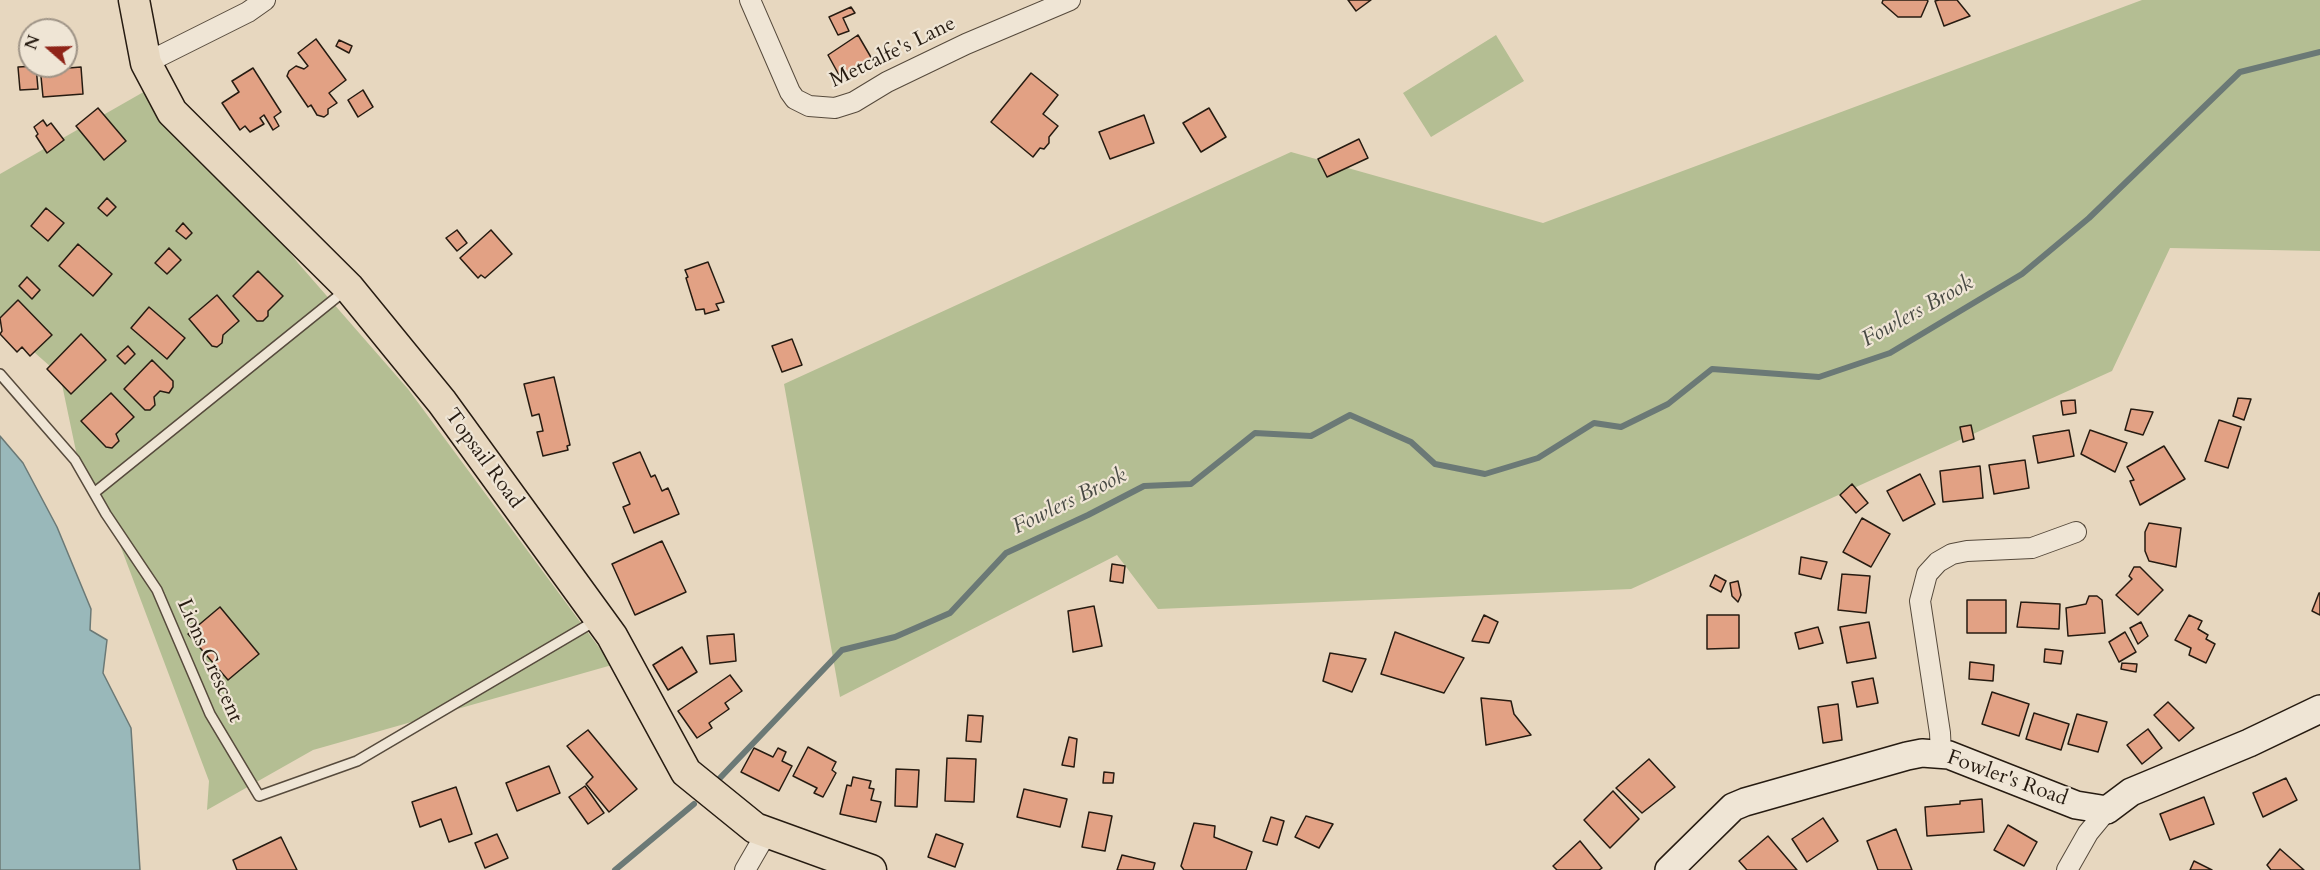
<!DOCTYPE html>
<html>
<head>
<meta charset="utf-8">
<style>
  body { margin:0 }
  #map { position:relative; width:2320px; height:870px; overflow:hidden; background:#e7d7bf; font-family:Cardo,serif }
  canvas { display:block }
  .north { position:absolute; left:18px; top:18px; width:60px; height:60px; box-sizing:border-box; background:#efe5d5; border:2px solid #9f9487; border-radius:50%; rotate:290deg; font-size:16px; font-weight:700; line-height:24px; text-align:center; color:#261b11 }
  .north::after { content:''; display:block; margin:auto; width:21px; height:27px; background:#8f2418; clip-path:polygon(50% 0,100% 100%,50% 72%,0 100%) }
</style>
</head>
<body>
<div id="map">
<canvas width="2320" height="870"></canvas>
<div class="north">N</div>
</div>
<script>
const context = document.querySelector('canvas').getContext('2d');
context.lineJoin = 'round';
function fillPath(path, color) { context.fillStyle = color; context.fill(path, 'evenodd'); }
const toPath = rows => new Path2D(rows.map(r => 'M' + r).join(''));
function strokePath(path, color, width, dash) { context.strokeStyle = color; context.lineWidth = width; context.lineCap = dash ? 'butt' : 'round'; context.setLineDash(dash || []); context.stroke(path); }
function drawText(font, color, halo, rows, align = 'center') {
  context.font = font + ' Cardo,serif'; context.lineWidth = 4.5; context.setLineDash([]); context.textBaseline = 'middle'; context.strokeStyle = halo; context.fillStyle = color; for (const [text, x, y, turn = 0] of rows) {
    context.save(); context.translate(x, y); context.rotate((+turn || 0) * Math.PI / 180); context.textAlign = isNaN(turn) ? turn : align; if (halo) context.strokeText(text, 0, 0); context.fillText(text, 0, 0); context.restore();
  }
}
fillPath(toPath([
  [2142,0,2320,0,2320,251,2170,248,2112,371,1631,589,1158,609,1117,555,840,697,784,384,1291,152,1543,223],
  [1496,35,1524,81,1431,137,1403,93],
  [161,82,298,263,408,389,612,665,313,750,207,810,209,781,111,521,77,456,60,375,0,322,0,174]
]), '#b4be93');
const water = toPath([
  [0,436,23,463,57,527,91,609,90,630,107,640,103,673,131,728,140,870,0,870,0,436]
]);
fillPath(water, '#99b8ba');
strokePath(water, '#6b7976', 1.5);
strokePath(toPath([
  [720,778,842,650,895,637,950,613,1006,553,1088,515,1144,486,1191,484,1255,433,1311,436,1350,415,1411,442,1435,464,1485,474,1538,458,1594,423,1621,427,1668,404,1712,369,1819,377,1890,353,2022,274,2089,218,2240,72,2320,52],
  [615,870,694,804]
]), '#6b7976', 6);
const building = toPath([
  [1348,0,1371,0,1356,11,1348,0],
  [1883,0,1927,0,1928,1,1921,17,1898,17,1882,3,1883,0],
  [1939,0,1957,0,1970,16,1944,26,1935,1,1939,0],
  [851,7,855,13,843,18,849,31,838,35,829,17,851,7],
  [858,35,872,59,845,74,844,72,839,75,828,55,858,35],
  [316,39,346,80,329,93,337,103,328,109,328,114,324,117,317,115,311,105,308,107,287,76,289,71,296,66,304,69,308,66,298,53,316,39],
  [339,40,352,46,349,53,336,46,339,40],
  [36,66,38,89,20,90,18,67,36,66],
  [40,66,56,66,56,69,81,67,83,94,43,97,40,66],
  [253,68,281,112,274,117,279,126,273,130,264,115,260,118,264,124,250,132,245,126,240,130,222,103,239,92,232,81,253,68],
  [1031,73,1058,95,1043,114,1058,126,1049,137,1049,143,1044,149,1040,148,1033,157,991,122,1031,73],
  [363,90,373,107,358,117,348,100,363,90],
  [98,108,126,141,104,160,76,126,98,108],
  [1209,108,1226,137,1201,152,1183,123,1209,108],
  [1144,115,1154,143,1110,159,1099,132,1144,115],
  [43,120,47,126,51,123,64,140,47,153,36,136,38,134,34,127,43,120],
  [1359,139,1368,158,1327,177,1318,159,1359,139],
  [107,198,116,207,107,216,98,208,107,198],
  [46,208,64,223,48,241,31,226,46,208],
  [183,223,192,233,186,239,176,231,183,223],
  [457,230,467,243,457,251,446,238,457,230],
  [491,230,512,254,485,278,481,275,478,278,460,258,491,230],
  [78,244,112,274,93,296,59,266,78,244],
  [169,248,181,260,167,274,155,263,169,248],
  [708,262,724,302,716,304,719,310,705,314,704,309,696,310,686,278,688,277,685,270,708,262],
  [258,271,283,296,268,311,268,316,263,321,257,321,233,296,258,271],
  [27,277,40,290,32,299,19,286,27,277],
  [217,295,239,321,223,335,222,343,217,347,212,346,189,319,217,295],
  [18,300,52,335,30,356,22,347,17,352,0,334,2,331,0,318,18,300],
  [149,307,185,338,167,359,131,328,149,307],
  [81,334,106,360,71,394,47,369,81,334],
  [792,339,802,365,782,372,772,346,792,339],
  [128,346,135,354,125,364,117,356,128,346],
  [152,360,173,381,173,387,169,393,160,391,154,397,155,405,150,410,145,410,124,389,152,360],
  [554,377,570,445,567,446,568,450,543,456,537,432,543,431,539,414,532,416,524,384,554,377],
  [111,393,134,417,116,434,119,441,112,448,106,447,81,421,111,393],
  [2238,398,2251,399,2244,420,2233,416,2238,398],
  [2075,400,2076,413,2063,415,2061,401,2075,400],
  [2131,409,2153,412,2143,435,2125,430,2131,409],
  [2219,420,2241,427,2228,468,2205,461,2219,420],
  [1971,425,1974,439,1963,442,1960,427,1971,425],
  [2069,430,2074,456,2038,463,2033,436,2069,430],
  [2090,430,2127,443,2115,472,2081,454,2090,430],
  [2164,446,2185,479,2140,505,2130,481,2134,480,2127,467,2164,446],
  [640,452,651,477,655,475,662,491,668,488,679,514,634,533,623,507,630,504,613,463,640,452],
  [2025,460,2029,488,1994,494,1989,465,2025,460],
  [1980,466,1983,498,1943,502,1940,471,1980,466],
  [1920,474,1935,504,1903,521,1887,491,1920,474],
  [1852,484,1868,503,1856,513,1840,495,1852,484],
  [1862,518,1890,534,1871,567,1843,552,1862,518],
  [2149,523,2181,528,2176,567,2149,561,2145,551,2145,532,2149,523],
  [662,541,686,592,635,615,612,564,662,541],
  [1801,557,1827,562,1821,579,1799,574,1801,557],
  [1112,564,1125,566,1123,583,1110,581,1112,564],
  [2134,567,2140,567,2163,590,2138,615,2116,595,2132,579,2129,576,2134,567],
  [1842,574,1870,576,1866,613,1838,610,1842,574],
  [1715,575,1726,581,1721,592,1710,586,1715,575],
  [1738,581,1741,595,1738,602,1732,596,1730,583,1738,581],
  [2319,593,2320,593,2320,615,2312,611,2319,593],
  [2089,596,2097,596,2102,600,2105,633,2068,636,2066,608,2086,604,2089,596],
  [1967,600,2006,600,2006,633,1967,633,1967,600],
  [2021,602,2060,604,2059,629,2017,627,2021,602],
  [1094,606,1102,646,1073,652,1068,611,1094,606],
  [220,607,259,654,228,680,188,634,220,607],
  [1484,615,1498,622,1489,643,1472,641,1484,615],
  [1707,615,1739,615,1739,648,1707,649,1707,615],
  [2189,615,2202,621,2198,629,2208,635,2206,639,2215,644,2206,663,2189,655,2191,648,2175,640,2189,615],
  [1869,622,1876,658,1847,663,1840,627,1869,622],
  [2141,622,2148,636,2138,644,2130,628,2141,622],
  [1818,627,1823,643,1799,649,1795,633,1818,627],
  [1395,632,1464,658,1444,693,1381,674,1395,632],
  [2125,632,2136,652,2119,662,2109,642,2125,632],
  [734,634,736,661,710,664,707,636,734,634],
  [682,647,697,672,668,690,653,665,682,647],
  [2045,649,2063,651,2061,664,2044,662,2045,649],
  [1330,653,1366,659,1352,692,1323,681,1330,653],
  [1970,662,1994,665,1993,681,1969,679,1970,662],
  [2122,663,2137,664,2136,672,2121,669,2122,663],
  [730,675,742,691,725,703,729,709,709,723,712,728,697,738,678,711,730,675],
  [1873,678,1878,703,1857,707,1852,682,1873,678],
  [1992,692,2029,704,2019,736,1982,724,1992,692],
  [1481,698,1511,701,1514,714,1531,735,1486,745,1481,698],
  [2168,702,2194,728,2179,741,2154,715,2168,702],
  [1838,704,1842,740,1823,743,1818,707,1838,704],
  [2034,713,2069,724,2061,750,2026,739,2034,713],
  [2077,714,2107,722,2098,752,2068,744,2077,714],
  [968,715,983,716,981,742,966,741,968,715],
  [2148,729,2162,748,2142,764,2127,745,2148,729],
  [588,730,637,789,609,812,586,784,593,777,567,746,588,730],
  [1069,737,1077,739,1074,767,1062,765,1069,737],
  [808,747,836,762,832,770,836,773,823,797,814,793,817,788,793,776,808,747],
  [754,748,773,757,778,748,786,752,782,761,792,766,779,791,741,772,754,748],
  [947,758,976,759,974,802,945,801,947,758],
  [1649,759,1675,787,1642,813,1616,788,1649,759],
  [549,766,560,793,517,811,506,783,549,766],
  [896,769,919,770,917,807,895,806,896,769],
  [1104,772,1114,773,1113,783,1103,783,1104,772],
  [853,777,871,781,869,788,874,789,871,800,881,802,876,822,840,814,847,785,851,786,853,777],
  [2286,778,2297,800,2263,817,2253,793,2286,778],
  [585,786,604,813,588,824,569,797,585,786],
  [456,787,472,834,449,842,441,819,420,827,412,802,456,787],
  [1024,789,1067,799,1060,827,1017,817,1024,789],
  [1613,791,1639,819,1610,848,1584,820,1613,791],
  [2204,797,2214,824,2170,840,2160,814,2204,797],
  [1982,799,1984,832,1927,836,1925,807,1960,804,1960,801,1982,799],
  [1089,812,1112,816,1105,851,1082,847,1089,812],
  [1306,816,1333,824,1319,848,1295,837,1306,816],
  [1271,817,1284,821,1277,845,1263,841,1271,817],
  [1823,818,1838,841,1807,862,1792,839,1823,818],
  [1194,823,1215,826,1214,837,1252,852,1246,870,1184,870,1181,866,1194,823],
  [2008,825,2037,842,2024,866,1994,850,2008,825],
  [1896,829,1912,870,1878,870,1867,841,1896,829],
  [497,834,508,858,485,868,475,843,497,834],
  [936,834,963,844,955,867,928,857,936,834],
  [1768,836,1797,870,1747,870,1739,861,1768,836],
  [281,837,297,870,237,870,233,860,281,837],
  [1580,841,1602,868,1599,870,1557,870,1553,866,1580,841],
  [2280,849,2304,870,2271,870,2267,865,2280,849],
  [1122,855,1155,863,1153,870,1117,870,1122,855],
  [2194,861,2212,870,2190,870,2194,861]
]);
fillPath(building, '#e2a184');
strokePath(building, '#261b11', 1.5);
const lane = toPath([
  [0,374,75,460,106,514,157,590,210,714,259,796,357,761,595,621],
  [94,493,347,289]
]);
const street = toPath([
  [750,0,790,92,795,99,809,106,835,108,854,102,887,82,966,44,1070,0],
  [146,63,248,12,265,0],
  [1941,754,1940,733,1920,601,1927,574,1938,562,1952,554,1967,551,2032,548,2076,532],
  [745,870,767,832],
  [2067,870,2088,833,2107,810]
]);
const secondary = toPath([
  [1669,870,1733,807,1745,802,1907,756,1922,753,1949,755,2076,805,2107,810,2131,792,2249,743,2320,709]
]);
const primary = toPath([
  [134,0,146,63,172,112,349,288,442,402,612,636,686,772,755,828,871,870]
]);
strokePath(lane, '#564a3c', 12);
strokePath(street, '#564a3c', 22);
strokePath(secondary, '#261b11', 30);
strokePath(primary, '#261b11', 33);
strokePath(lane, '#efe5d5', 9);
strokePath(street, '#efe5d5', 20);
strokePath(secondary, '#efe5d5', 27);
strokePath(primary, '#e7d7bf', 30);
drawText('21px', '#261b11', '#efe5d5', [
  ["Metcalfe's Lane",893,53,-26],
  ["Topsail Road",483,459,54],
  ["Lions Crescent",209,661,66],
  ["Fowler's Road",2007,779,20]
]);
drawText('italic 22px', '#484a44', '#efe5d5', [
  ["Fowlers Brook",1918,312,-29],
  ["Fowlers Brook",1070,502,-26]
]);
</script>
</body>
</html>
